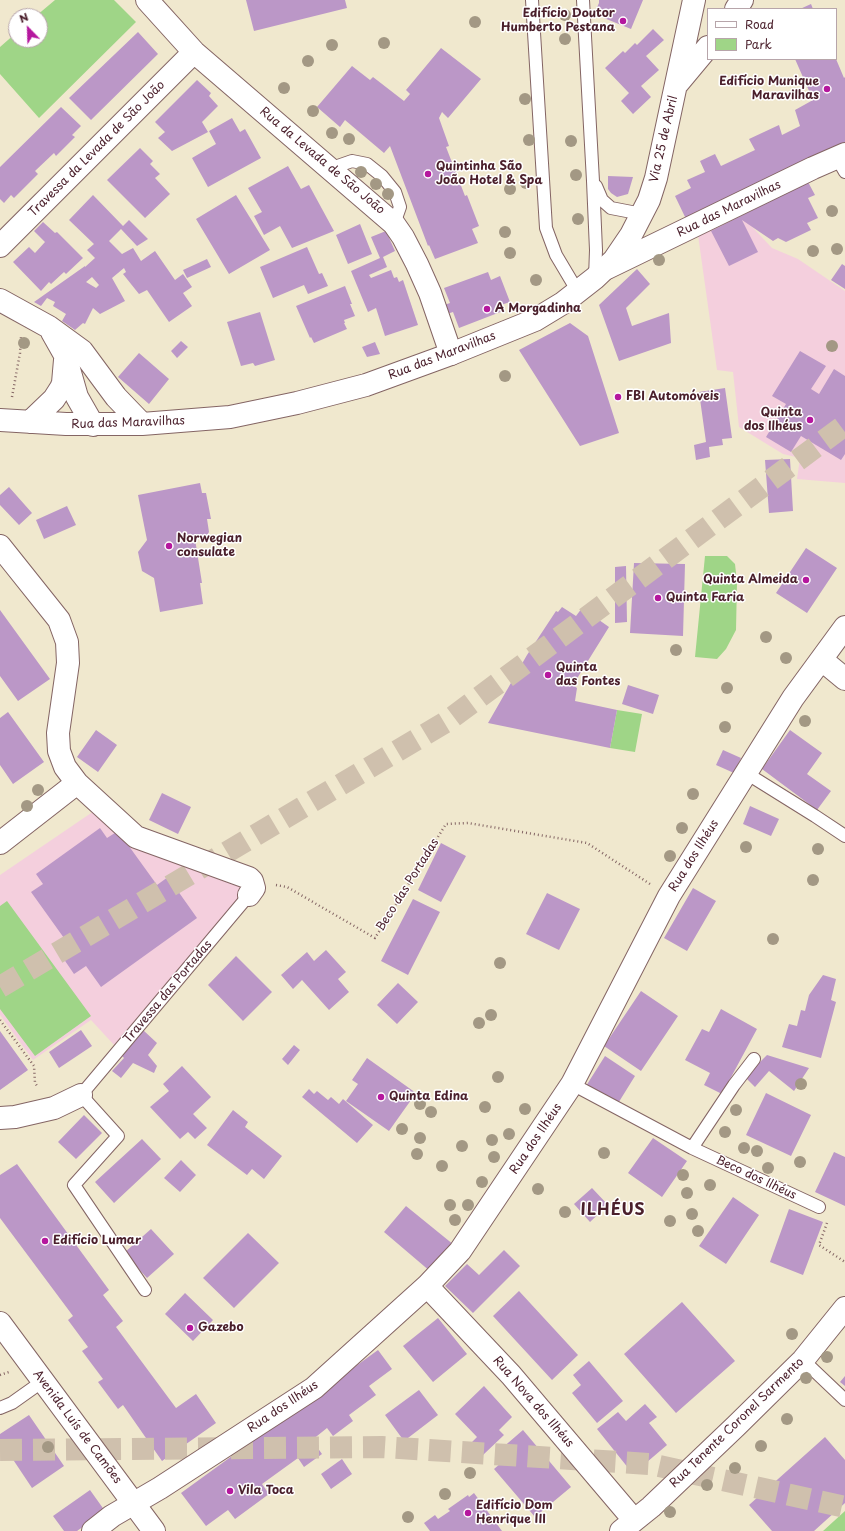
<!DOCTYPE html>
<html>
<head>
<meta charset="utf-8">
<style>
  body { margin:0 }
  #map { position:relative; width:845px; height:1531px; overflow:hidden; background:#f0e8ce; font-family:"Playpen Sans",sans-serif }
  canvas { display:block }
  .legend { position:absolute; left:707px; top:8px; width:130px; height:52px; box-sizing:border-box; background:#fff; border:1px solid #b7a5aa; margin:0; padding:5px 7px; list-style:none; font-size:12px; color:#4a1f2b }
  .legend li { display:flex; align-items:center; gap:8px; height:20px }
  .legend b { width:20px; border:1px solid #b7a5aa }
  .north { position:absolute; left:8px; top:8px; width:40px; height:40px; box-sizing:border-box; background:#fff; border:1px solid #b7a5aa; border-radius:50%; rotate:337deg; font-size:11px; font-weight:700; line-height:16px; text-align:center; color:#4a1f2b }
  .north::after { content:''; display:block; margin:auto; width:14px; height:18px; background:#b5179e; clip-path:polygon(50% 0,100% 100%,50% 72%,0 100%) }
</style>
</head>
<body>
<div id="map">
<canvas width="845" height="1531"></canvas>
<ul class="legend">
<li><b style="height:5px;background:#fff"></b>Road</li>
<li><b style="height:11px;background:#9fd587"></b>Park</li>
</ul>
<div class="north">N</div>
</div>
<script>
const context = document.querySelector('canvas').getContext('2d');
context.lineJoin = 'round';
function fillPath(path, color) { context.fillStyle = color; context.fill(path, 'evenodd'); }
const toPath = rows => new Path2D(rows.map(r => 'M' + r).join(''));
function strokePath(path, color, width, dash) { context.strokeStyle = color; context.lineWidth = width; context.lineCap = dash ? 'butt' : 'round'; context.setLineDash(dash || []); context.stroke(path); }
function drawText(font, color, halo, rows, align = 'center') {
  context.font = font + ' "Playpen Sans",sans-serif'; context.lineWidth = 3; context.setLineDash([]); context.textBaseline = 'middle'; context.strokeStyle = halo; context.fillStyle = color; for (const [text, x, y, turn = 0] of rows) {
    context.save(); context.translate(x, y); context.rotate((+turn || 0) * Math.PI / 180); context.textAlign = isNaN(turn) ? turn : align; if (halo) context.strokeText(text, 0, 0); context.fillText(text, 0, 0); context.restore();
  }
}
fillPath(toPath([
  [740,214,772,248,798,259,845,291,845,483,797,479,800,458,783,454,739,427,733,372,717,370,698,235],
  [97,809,245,888,239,898,114,1045,91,1020,33,1060,0,1015,0,875]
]), '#f4cfdd');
fillPath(toPath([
  [55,0,114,0,136,22,39,118,0,74,0,47,16,33,16,40,40,40,40,16,36,16],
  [705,556,727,556,735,564,737,582,736,630,726,649,717,659,695,657],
  [617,710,642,714,635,752,610,748],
  [7,901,91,1016,35,1056,0,1009,0,906],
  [845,1511,845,1531,823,1531]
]), '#9fd587');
fillPath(toPath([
  [246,0,345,0,347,8,254,31],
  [599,0,643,0,631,29,594,14,599,3],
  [811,4,813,9,800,9],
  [653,29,664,40,646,56,659,70,641,86,651,97,633,114,621,101,629,93,605,68,623,51,625,53,635,43,637,45],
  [138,32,158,54,91,120,69,98],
  [441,48,481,79,448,118,442,112,439,118,449,146,446,147,465,196,467,195,479,226,472,229,478,243,435,259,429,245,428,246,390,146,384,153,345,120,340,127,317,107,352,66,370,80,373,77,404,101,410,94,406,90],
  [795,59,836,59,844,78,845,77,845,143,686,219,675,196,691,188,687,180,705,172,700,161,715,154,721,166,755,150,749,139,779,125,782,135,800,126,795,110,813,100],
  [197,80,211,93,209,96,218,106,202,122,208,132,172,151,158,138,165,132,155,122],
  [61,107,81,126,72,135,75,137,56,156,54,153,35,171,38,174,14,198,11,195,4,203,0,199,0,167],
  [232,118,240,132,245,129,261,158,208,187,192,158,216,144,209,131],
  [140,148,153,161,150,164,160,174,155,178,170,194,145,218,107,180],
  [288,166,301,189,309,185,334,231,292,248,280,226,264,235,254,216,262,212,248,188],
  [608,176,633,177,628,194,617,197,611,193,608,189],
  [808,182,815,195,808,198,818,218,807,223,811,230,786,242,778,238,773,241,742,220,758,252,729,266,711,231],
  [93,195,123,226,129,220,148,239,137,246,121,229,109,241,122,254,133,248,141,261,155,251,175,280,183,274,192,287,183,293,192,306,169,322,147,290,139,294,123,274,126,272,124,268,112,278,125,301,100,314,93,308,85,324,83,323,75,330,62,321,66,314,53,306,55,302,47,298,41,306,34,302,85,266,85,267,95,258,87,250,94,244,69,220],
  [92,277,99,285,96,288,86,282],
  [236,195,270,250,229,274,196,219],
  [43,222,55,233,57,232,83,258,66,274,64,272,51,284,49,282,41,291,13,262,29,247,35,253,45,242,34,231],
  [360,224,372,254,348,264,336,235],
  [386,231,395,251,383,257,387,267,369,275,371,278,391,270,394,278,397,277,399,282,403,280,418,325,385,336,376,308,368,312,351,271,380,258,371,237],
  [307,247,319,274,322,273,328,286,308,294,304,285,273,298,260,267],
  [207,259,211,267,187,278,183,270],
  [842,264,845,266,845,289,831,280],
  [637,269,650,284,626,308,632,326,669,313,671,343,619,361,599,305],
  [488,272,491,280,500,276,510,302,501,305,503,311,459,328,453,312,447,314,444,305,450,303,444,288],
  [345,286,352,304,350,304,355,316,344,320,345,323,344,323,347,329,314,343,311,337,310,338,296,306],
  [260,312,275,360,255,366,253,363,241,366,227,322],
  [570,323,588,336,619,433,580,446,519,350],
  [181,341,188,347,177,358,171,351],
  [375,342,380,354,367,357,362,347],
  [800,351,826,366,811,389,819,394,834,369,845,376,845,454,841,460,801,436,791,452,766,437,786,404,772,396],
  [139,353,169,379,149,404,118,377],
  [725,388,732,438,722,439,723,445,709,447,710,457,696,460,694,445,706,442,699,392],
  [790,459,793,511,769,513,765,460],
  [200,483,202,493,206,493,211,519,207,519,209,532,206,537,195,539,202,583,200,583,203,604,160,612,154,578,142,571,138,552,147,540,138,495],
  [9,487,32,513,19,525,0,505,0,495],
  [67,506,76,525,44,539,36,520],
  [806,548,837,568,807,613,776,593],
  [634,563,685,564,683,636,630,633],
  [626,566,627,622,615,623,615,567],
  [562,607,576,616,582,608,609,627,573,685,577,688,575,701,617,710,610,748,488,723,527,655,556,611,558,612],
  [0,610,50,679,18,701,0,676],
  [628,685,659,695,653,714,622,704],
  [8,712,44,762,13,784,0,765,0,718],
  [96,730,117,745,98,772,77,757],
  [790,730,822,753,807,774,831,791,817,810,762,769],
  [723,750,741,758,734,773,716,765],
  [162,793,191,807,178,834,149,820],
  [750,806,779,819,771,836,743,824],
  [100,828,107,838,118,831,157,885,168,877,197,918,101,987,86,966,74,974,59,952,69,945,31,892,43,884,36,874],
  [441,843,466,856,441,902,418,890],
  [693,888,716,901,687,951,664,938],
  [547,893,580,909,559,950,526,934],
  [413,899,440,912,408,975,381,961],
  [326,950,346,972,338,979,349,992,329,1010,302,980,293,989,281,975,307,952,314,961],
  [236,956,272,992,243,1021,208,985],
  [823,975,836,979,831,1000,836,1002,821,1058,782,1047,789,1024,797,1026,801,1010,805,1011,809,995],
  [398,983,418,1002,397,1024,377,1005],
  [641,991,678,1016,641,1071,604,1046],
  [721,1009,757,1029,722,1094,704,1085,710,1073,685,1060,702,1029,709,1032],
  [81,1030,92,1046,59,1068,49,1052],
  [143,1030,157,1043,148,1055,157,1066,154,1073,133,1063,121,1078,112,1071,124,1058,122,1056],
  [0,1031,28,1070,0,1090],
  [294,1045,300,1050,288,1065,282,1059],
  [767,1055,809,1068,794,1091,769,1071,755,1087,745,1077],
  [605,1056,635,1076,617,1105,586,1086],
  [367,1058,416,1093,389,1131,346,1101,358,1084,352,1080],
  [182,1066,211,1097,193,1114,207,1128,195,1139,188,1132,180,1139,150,1107,169,1091,163,1084],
  [309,1089,314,1094,317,1091,328,1100,331,1097,339,1104,343,1099,373,1125,357,1143,302,1097],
  [766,1093,811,1115,791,1156,746,1135],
  [233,1110,248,1122,245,1127,282,1156,264,1179,252,1169,247,1175,207,1145],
  [84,1115,102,1133,76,1159,58,1142],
  [653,1138,687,1161,662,1197,628,1173],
  [142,1139,161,1159,114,1203,95,1182],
  [834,1152,845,1157,845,1206,815,1192],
  [181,1160,196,1175,180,1192,164,1178],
  [17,1164,109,1290,103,1295,123,1321,116,1327,176,1408,196,1394,216,1423,162,1461,123,1405,118,1409,98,1382,103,1379,82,1351,88,1347,68,1320,73,1316,0,1218,0,1175],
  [592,1188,608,1205,590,1222,574,1204],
  [733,1197,759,1215,726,1264,699,1246],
  [406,1206,454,1245,431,1272,384,1232],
  [789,1209,823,1222,803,1275,770,1262],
  [151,1229,174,1254,147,1278,124,1253],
  [248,1233,279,1263,234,1308,203,1278],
  [504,1250,520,1266,473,1313,445,1286,467,1264,479,1275],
  [519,1291,578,1355,552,1380,493,1316],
  [185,1293,213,1320,193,1341,165,1314],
  [682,1302,735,1361,676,1413,624,1354],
  [438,1318,467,1354,433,1382,403,1346],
  [378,1350,392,1369,369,1386,376,1395,349,1415,353,1421,333,1436,327,1428,312,1440,322,1454,304,1467,298,1458,262,1484,269,1494,235,1519,228,1510,206,1526,181,1493],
  [589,1361,623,1401,597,1423,572,1393,581,1385,573,1375],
  [845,1376,845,1386,840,1382],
  [484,1386,512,1417,499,1430,504,1435,483,1455,471,1443,477,1437,455,1414],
  [419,1390,438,1415,404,1441,385,1415],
  [645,1404,657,1417,649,1423,667,1445,633,1474,597,1429,618,1412,626,1421],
  [29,1415,64,1466,32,1488,0,1440,0,1434],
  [523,1430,571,1487,535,1517,494,1469,508,1457,501,1449],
  [825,1437,845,1460,845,1503,814,1531,772,1531,749,1505],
  [342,1459,352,1474,331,1489,321,1474],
  [90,1490,105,1511,77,1531,64,1531,53,1516],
  [474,1493,502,1531,430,1531,424,1523,435,1515,438,1519,450,1511,448,1509,468,1495,469,1497]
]), '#bb97c7');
strokePath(toPath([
  [0,987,446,722,845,425],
  [0,1450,382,1447,650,1464,845,1507]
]), '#cfc0ad', 22, [22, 11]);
const lane = toPath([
  [532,0,546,228,556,255,578,292],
  [583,0,593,181,596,250,595,278],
  [837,158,845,172],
  [329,169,352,161,367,164,382,176,395,192,400,207,394,224],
  [596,186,602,200,611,208,642,214],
  [746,773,815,816,845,836],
  [572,1084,692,1148,819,1207],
  [692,1148,734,1085,754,1059],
  [145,1290,74,1185,118,1136,81,1095,249,895],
  [803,1360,845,1400],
  [0,1408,12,1403,43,1381]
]);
const street = toPath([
  [147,0,194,52,394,224,403,237,417,264,430,293,451,354],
  [0,246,194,52],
  [607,268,813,168,845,154],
  [0,546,59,620,67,642,68,663,58,733,59,751,65,767,77,783,136,837,249,878,252,881,254,888,249,895],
  [822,660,845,679],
  [0,843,77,783],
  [0,1118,15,1117,54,1108,81,1095],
  [427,1286,511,1375,634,1520],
  [93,1531,112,1516,160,1488,314,1388,427,1286,460,1251,572,1084,669,896,793,698,845,627],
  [621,1531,651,1507,736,1426,803,1360,845,1308]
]);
const secondary = toPath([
  [736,9,742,0],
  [678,83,708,47],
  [0,300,49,327,82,351,116,397,142,424],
  [52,332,65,355,77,397,93,425],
  [0,420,66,424,142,424,230,417,297,403,366,385,451,354,535,320,563,303,595,278,614,260,631,235,649,200,656,178,694,0],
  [30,422,54,399,61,388,63,383,65,360],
  [0,1323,154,1531]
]);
strokePath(lane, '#846564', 14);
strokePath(street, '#846564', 24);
strokePath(secondary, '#846564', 24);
strokePath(toPath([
  [12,397,20,353,21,337],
  [276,885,287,887,375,938,446,824,468,823,587,843,650,884],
  [0,1020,34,1066,35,1083,38,1087],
  [827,1223,819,1245,845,1262],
  [0,1375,9,1372]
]), '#846564', 2.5, [1, 3]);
strokePath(lane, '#fff', 12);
strokePath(street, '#fff', 22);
strokePath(secondary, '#fff', 22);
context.fillStyle = '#a39884';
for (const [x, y] of [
  [565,15],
  [475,22],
  [565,39],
  [384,43],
  [332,45],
  [308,61],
  [284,88],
  [525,99],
  [313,111],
  [332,133],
  [349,139],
  [529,140],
  [571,141],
  [361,172],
  [576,175],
  [526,183],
  [376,184],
  [510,189],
  [388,194],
  [832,211],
  [578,219],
  [505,232],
  [837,249],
  [813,251],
  [510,253],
  [659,260],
  [536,280],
  [24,343],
  [832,346],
  [505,376],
  [766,637],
  [676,650],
  [786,658],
  [727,688],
  [805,721],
  [725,727],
  [38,790],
  [693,794],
  [27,806],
  [682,828],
  [746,847],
  [818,849],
  [670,856],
  [813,880],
  [773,939],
  [500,963],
  [491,1015],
  [479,1023],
  [498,1077],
  [801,1084],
  [420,1104],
  [485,1107],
  [525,1109],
  [736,1110],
  [431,1112],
  [402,1129],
  [725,1132],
  [509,1134],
  [420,1138],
  [492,1140],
  [462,1146],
  [744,1148],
  [757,1151],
  [604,1153],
  [417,1154],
  [494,1157],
  [800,1162],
  [442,1166],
  [768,1168],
  [683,1175],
  [482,1182],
  [710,1185],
  [538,1189],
  [687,1193],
  [450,1205],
  [468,1205],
  [565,1212],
  [692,1214],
  [455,1220],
  [670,1221],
  [698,1231],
  [792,1334],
  [827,1357],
  [806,1378],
  [787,1419],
  [761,1446],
  [48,1447],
  [735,1468],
  [470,1473],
  [707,1485],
  [445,1494],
  [670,1512],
  [408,1517]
]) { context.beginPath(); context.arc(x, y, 6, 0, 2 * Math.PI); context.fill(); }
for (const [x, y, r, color] of [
  [623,21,4,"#b5179e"],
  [827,89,4,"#b5179e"],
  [428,174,4,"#b5179e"],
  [487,309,4,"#b5179e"],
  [618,397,4,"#b5179e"],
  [810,420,4,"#b5179e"],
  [169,546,4,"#b5179e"],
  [806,580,4,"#b5179e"],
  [658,598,4,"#b5179e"],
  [548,675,4,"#b5179e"],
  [381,1097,4,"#b5179e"],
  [45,1241,4,"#b5179e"],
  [190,1328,4,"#b5179e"],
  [230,1491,4,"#b5179e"],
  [468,1513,4,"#b5179e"]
]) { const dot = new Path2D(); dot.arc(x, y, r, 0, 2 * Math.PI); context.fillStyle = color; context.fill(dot); strokePath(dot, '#fff', 1.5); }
drawText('bold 12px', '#4a1f2b', '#fff', [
  ["Edifício Doutor",615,14,"right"],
  ["Humberto Pestana",615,28,"right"],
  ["Edifício Munique",819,82,"right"],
  ["Maravilhas",819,96,"right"],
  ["Quintinha São",436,167],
  ["João Hotel & Spa",436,181],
  ["A Morgadinha",495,309],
  ["FBI Automóveis",626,397],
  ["Quinta",802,413,"right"],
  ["dos Ilhéus",802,427,"right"],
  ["Norwegian",177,539],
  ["consulate",177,553],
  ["Quinta Almeida",798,580,"right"],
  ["Quinta Faria",666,598],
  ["Quinta",556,668],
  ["das Fontes",556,682],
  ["Quinta Edina",389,1097],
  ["Edifício Lumar",53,1241],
  ["Gazebo",198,1328],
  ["Vila Toca",238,1491],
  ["Edifício Dom",476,1506],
  ["Henrique III",476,1520]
], 'left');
drawText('12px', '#4a1f2b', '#fff', [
  ["Via 25 de Abril",664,139,-77],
  ["Travessa da Levada de São João",97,149,-45],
  ["Rua da Levada de São João",322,161,40],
  ["Rua das Maravilhas",729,209,-26],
  ["Rua das Maravilhas",442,356,-21],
  ["Rua das Maravilhas",128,423,-2],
  ["Rua dos Ilhéus",694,856,-58],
  ["Beco das Portadas",408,885,-58],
  ["Travessa das Portadas",168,992,-50],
  ["Rua dos Ilhéus",536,1139,-56],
  ["Beco dos Ilhéus",756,1178,25],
  ["Rua Nova dos Ilhéus",533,1402,49],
  ["Rua dos Ilhéus",283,1407,-34],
  ["Rua Tenente Coronel Sarmento",737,1423,-44],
  ["Avenida Luís de Camões",77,1427,53]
]);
context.letterSpacing = '1px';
drawText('bold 16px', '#4a1f2b', '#fff', [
  ["ILHÉUS",613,1211]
]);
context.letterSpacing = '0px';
</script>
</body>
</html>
